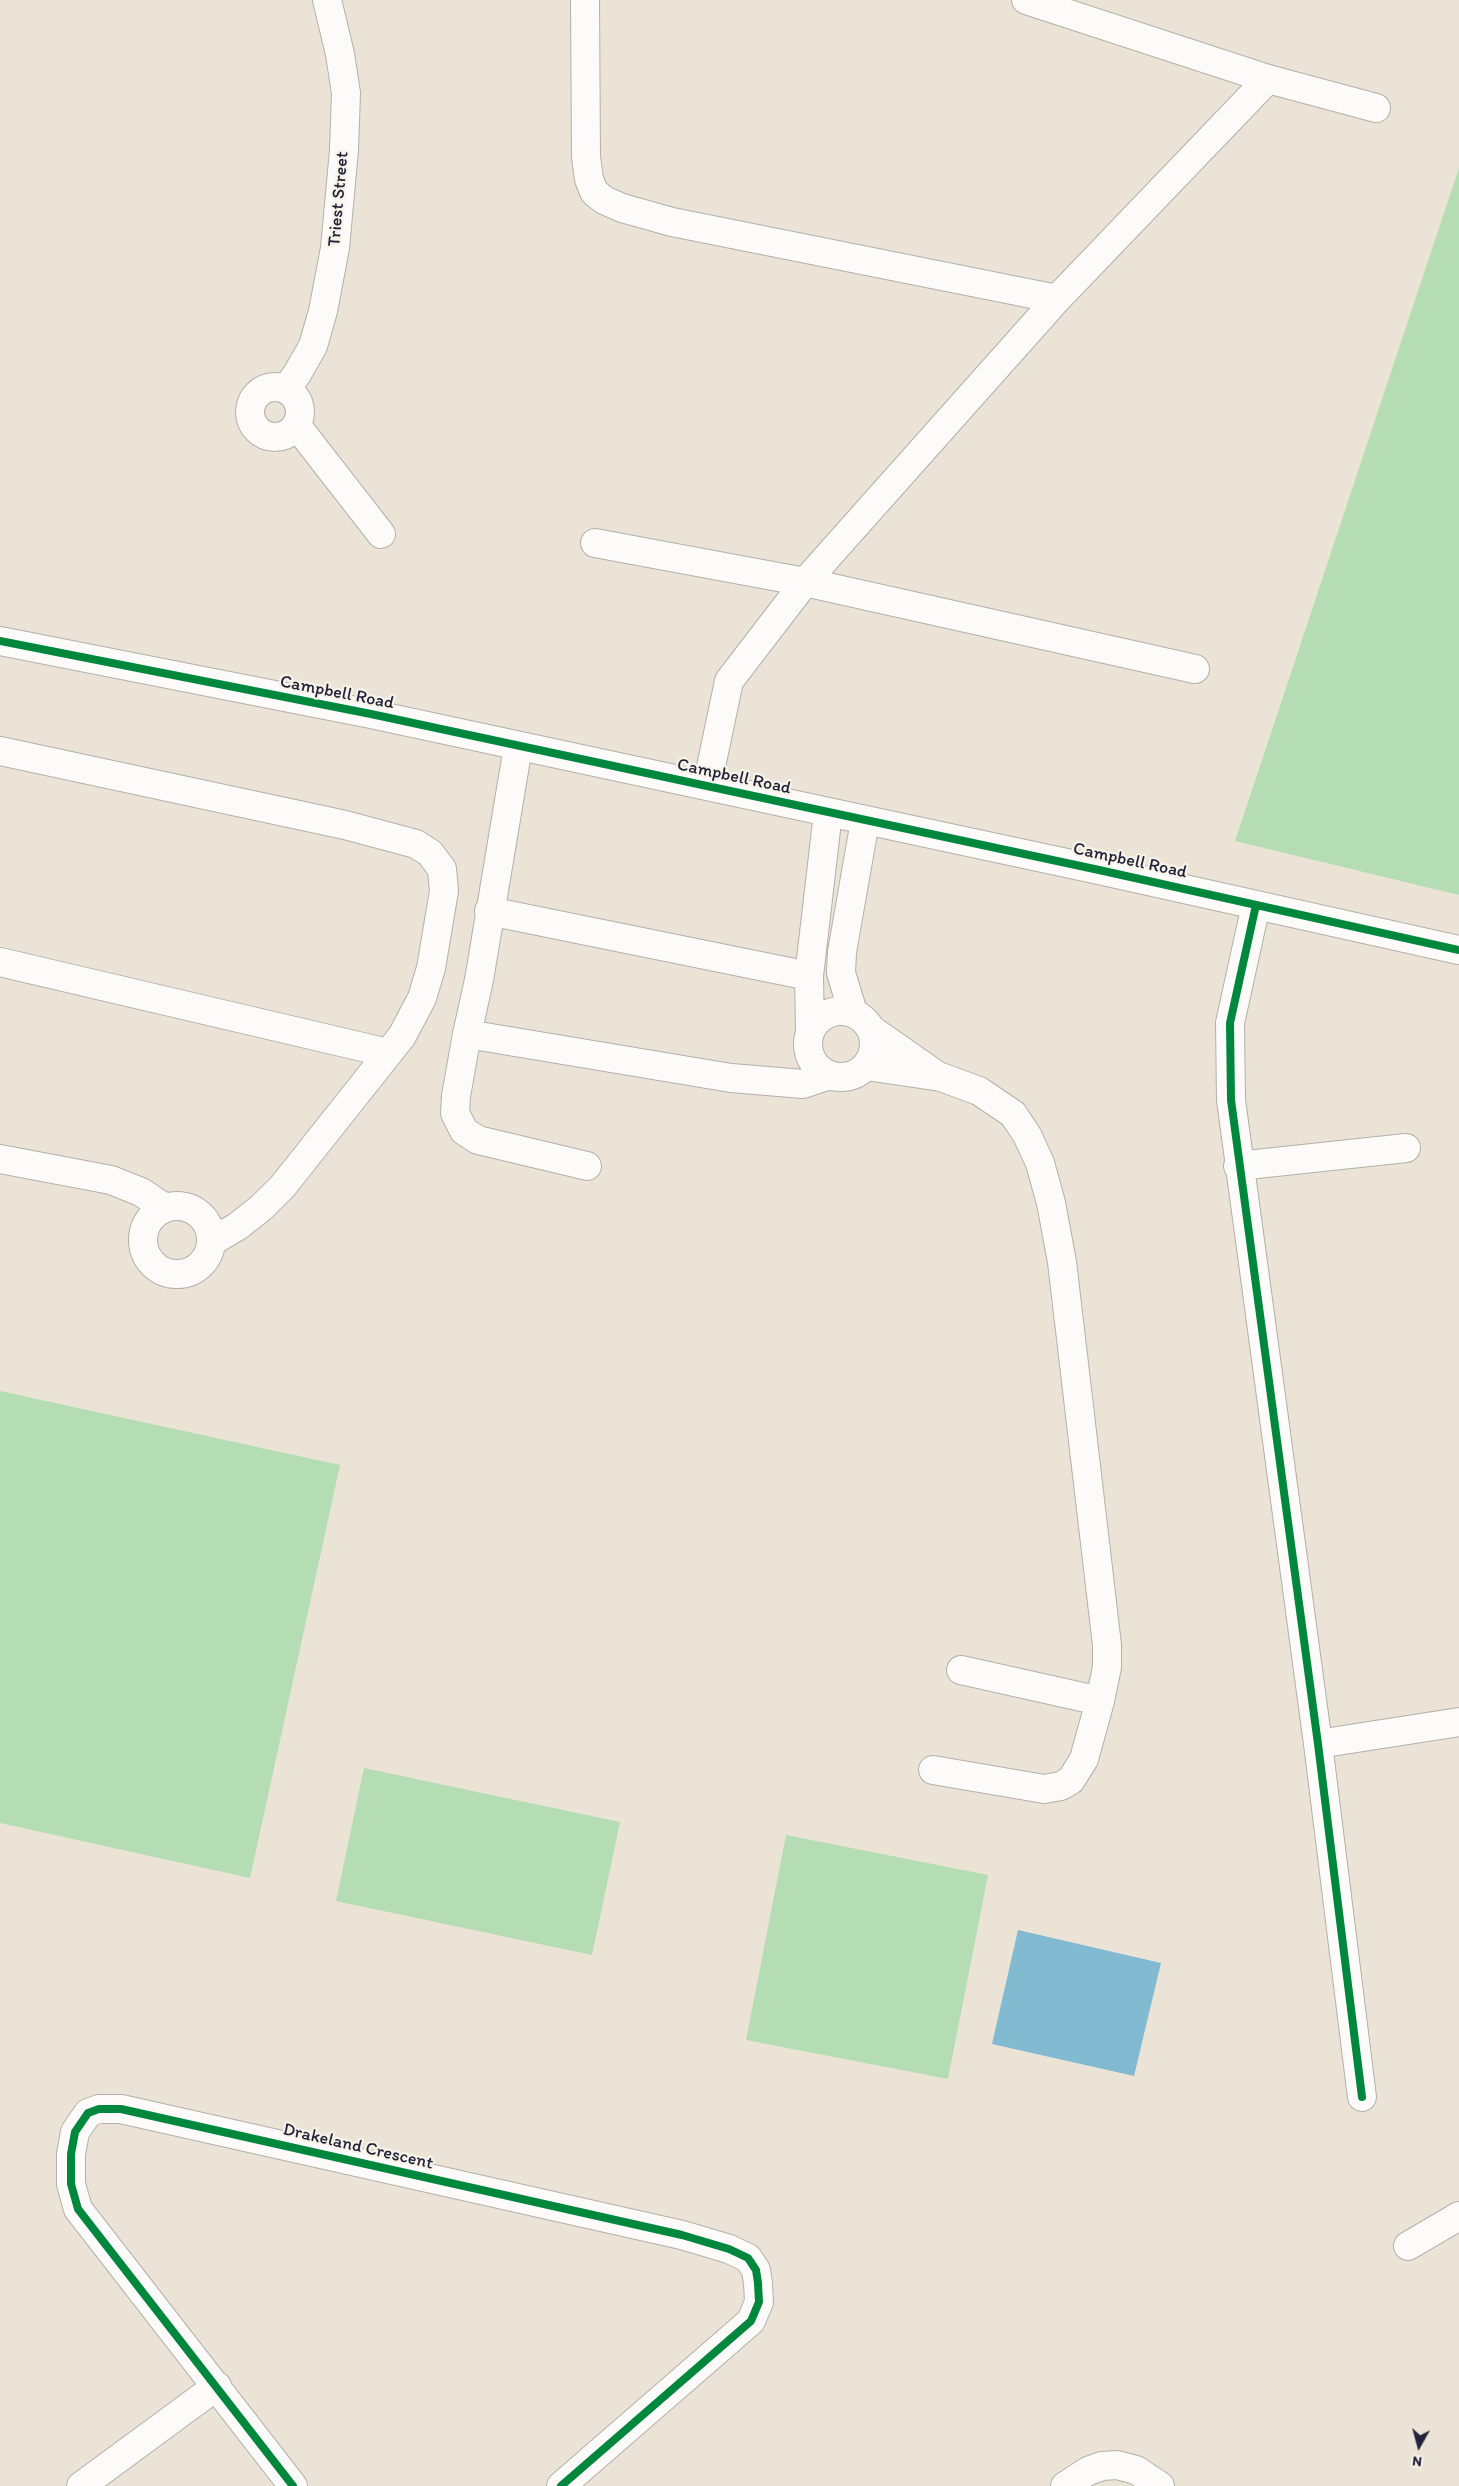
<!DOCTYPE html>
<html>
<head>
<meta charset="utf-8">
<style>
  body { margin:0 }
  #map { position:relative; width:1459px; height:2486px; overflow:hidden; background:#eae3d6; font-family:Itim,sans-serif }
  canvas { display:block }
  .north { position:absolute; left:1394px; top:2421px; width:50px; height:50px; -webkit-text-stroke:4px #f7f3e8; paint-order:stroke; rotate:187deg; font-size:14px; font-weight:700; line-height:20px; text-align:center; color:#22223b }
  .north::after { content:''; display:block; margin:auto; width:18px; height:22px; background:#22223b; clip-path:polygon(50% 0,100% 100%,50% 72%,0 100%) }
</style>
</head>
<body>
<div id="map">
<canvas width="1459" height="2486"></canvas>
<div class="north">N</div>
</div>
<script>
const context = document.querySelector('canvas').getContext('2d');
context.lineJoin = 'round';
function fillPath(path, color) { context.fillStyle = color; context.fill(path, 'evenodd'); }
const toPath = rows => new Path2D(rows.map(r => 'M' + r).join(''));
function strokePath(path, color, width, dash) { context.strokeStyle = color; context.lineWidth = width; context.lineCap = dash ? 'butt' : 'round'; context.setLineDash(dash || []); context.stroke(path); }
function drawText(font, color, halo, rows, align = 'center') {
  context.font = font + ' Itim,sans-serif'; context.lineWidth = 4.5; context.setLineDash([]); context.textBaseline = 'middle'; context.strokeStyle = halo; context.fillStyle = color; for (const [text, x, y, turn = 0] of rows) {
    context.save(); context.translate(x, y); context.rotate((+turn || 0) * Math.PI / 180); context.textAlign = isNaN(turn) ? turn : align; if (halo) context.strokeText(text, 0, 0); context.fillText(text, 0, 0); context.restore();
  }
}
fillPath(toPath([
  [1459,168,1459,895,1235,841],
  [0,1391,340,1465,250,1878,0,1823],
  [364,1768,620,1822,592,1955,336,1901],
  [786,1835,988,1875,948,2079,746,2040]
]), '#b5ddb4');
fillPath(toPath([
  [1018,1930,1161,1963,1134,2076,992,2044]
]), '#82bad2');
const minor = toPath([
  [585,0,586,157,589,179,594,192,604,200,622,208,672,222,1057,299],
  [1026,0,1268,79,1376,108],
  '250 412a25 25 0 1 1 50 0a25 25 0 1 1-50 0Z',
  [286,389,297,374,313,346,323,311,335,248,344,150,346,93,340,54,327,0],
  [297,426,381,534],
  [595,543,805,582,1195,669],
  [0,641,371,714,1099,870,1459,950],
  [518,747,479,980,467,1034,731,1078,803,1084,830,1075],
  [0,751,345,825,416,844,430,853,442,869,444,891,431,968,422,998,402,1036,283,1186,262,1207,238,1226,211,1242],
  [707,786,729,681,805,582,1057,299,1268,79],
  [1256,905,1230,1023,1231,1100,1318,1744,1362,2097],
  [489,911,809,976],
  [0,962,388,1053],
  '808 1044a33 33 0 1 1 66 0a33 33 0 1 1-66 0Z',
  [853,1012,841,973,842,952,865,821],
  [872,1030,935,1074],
  [810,1032,809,976,828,813],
  [467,1034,456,1096,455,1113,464,1131,478,1140,587,1166],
  [866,1066,941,1077,979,1091,1013,1114,1027,1135,1040,1163,1051,1203,1062,1262,1107,1645,1107,1667,1100,1701,1084,1759,1071,1780,1061,1786,1044,1789,933,1770],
  [0,1159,111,1180,141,1192,165,1208],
  [1238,1166,1406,1148],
  '143 1240a34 34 0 1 1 68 0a34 34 0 1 1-68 0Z',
  [961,1670,1100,1701],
  [1318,1744,1459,1722],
  [1408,2246,1459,2216],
  [81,2486,217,2386],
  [293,2486,78,2209,71,2184,71,2154,75,2132,88,2113,99,2109,121,2109,682,2235,729,2249,748,2258,756,2270,758,2283,759,2302,751,2321,561,2486],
  [1065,2486,1088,2471,1102,2466,1117,2465,1136,2470,1160,2486]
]);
strokePath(minor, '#b4b0aa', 30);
strokePath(minor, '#fcfbf9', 28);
strokePath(toPath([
  [0,641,371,714,1099,870,1459,950],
  [1256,905,1230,1023,1231,1100,1318,1744,1362,2097],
  [293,2486,78,2209,71,2184,71,2154,75,2132,88,2113,99,2109,121,2109,682,2235,729,2249,748,2258,756,2270,758,2283,759,2302,751,2321,561,2486]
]), '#00873e', 8);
drawText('18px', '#22223b', '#f7f3e8', [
  ["Triest Street",339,199,-85],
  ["Campbell Road",337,693,11],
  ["Campbell Road",734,777,12],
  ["Campbell Road",1130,861,12],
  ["Drakeland Crescent",358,2147,13]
]);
</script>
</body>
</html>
